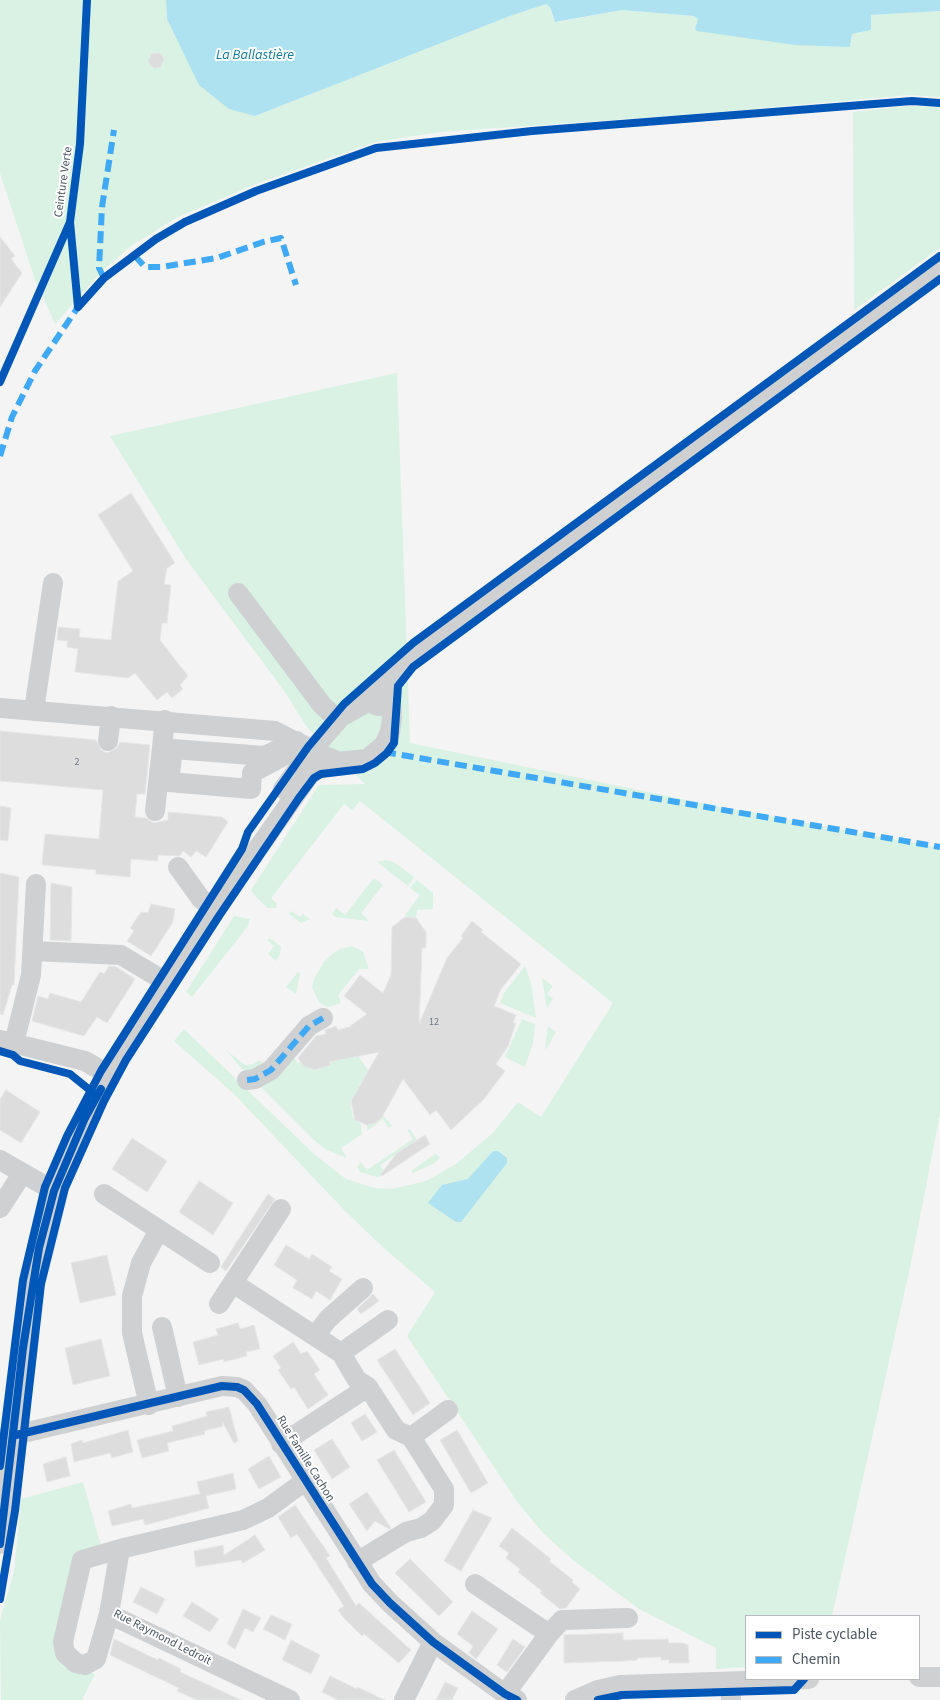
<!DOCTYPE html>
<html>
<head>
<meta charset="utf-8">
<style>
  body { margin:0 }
  #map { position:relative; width:940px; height:1700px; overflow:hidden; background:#f4f4f4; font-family:"Source Sans 3",sans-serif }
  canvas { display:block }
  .legend { position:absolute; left:745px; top:1615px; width:175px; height:65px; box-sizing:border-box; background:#fff; border:1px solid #b7bbc0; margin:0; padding:6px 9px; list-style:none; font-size:15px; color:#4a5661 }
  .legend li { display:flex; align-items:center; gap:10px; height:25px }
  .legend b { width:25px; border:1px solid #b7bbc0 }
</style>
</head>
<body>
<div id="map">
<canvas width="940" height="1700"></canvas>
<ul class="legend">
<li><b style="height:6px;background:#0057b8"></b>Piste cyclable</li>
<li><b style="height:6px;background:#3fa9f5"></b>Chemin</li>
</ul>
</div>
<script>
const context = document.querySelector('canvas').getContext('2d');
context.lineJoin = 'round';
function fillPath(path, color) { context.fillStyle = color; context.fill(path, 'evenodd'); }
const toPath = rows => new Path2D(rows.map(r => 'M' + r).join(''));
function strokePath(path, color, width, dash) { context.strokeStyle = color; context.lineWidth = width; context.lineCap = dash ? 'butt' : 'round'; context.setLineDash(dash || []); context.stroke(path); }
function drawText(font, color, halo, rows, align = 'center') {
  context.font = font + ' "Source Sans 3",sans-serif'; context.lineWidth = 4; context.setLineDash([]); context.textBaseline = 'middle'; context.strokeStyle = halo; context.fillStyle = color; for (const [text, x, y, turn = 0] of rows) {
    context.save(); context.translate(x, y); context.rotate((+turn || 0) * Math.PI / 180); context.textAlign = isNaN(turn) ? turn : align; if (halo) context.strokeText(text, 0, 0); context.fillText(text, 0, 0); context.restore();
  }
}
fillPath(toPath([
  [0,0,166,0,167,19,255,116,510,16,546,4,550,7,553,19,558,22,622,10,694,16,698,19,695,29,851,45,852,34,871,30,871,15,940,11,940,97,909,95,685,115,440,132,376,142,256,184,176,218,131,246,101,272,55,324,34,277,0,173],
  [907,106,940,107,940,248,854,310,853,112],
  [397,373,410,743,706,804,940,848,940,1114,910,1268,832,1616,746,1616,746,1667,716,1669,716,1648,639,1609,573,1560,543,1533,518,1503,407,1336,435,1292,385,1249,346,1212,234,1094,174,1041,184,1029,314,1154,346,1179,374,1188,392,1189,426,1181,456,1164,493,1133,518,1102,541,1117,613,1003,360,801,352,810,344,804,271,898,277,904,276,908,268,908,255,896,251,890,319,785,365,784,306,726,285,692,186,559,110,436],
  [386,860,394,862,414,877,408,886,377,862],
  [374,878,383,885,361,913,369,921,335,917,332,914,336,908,345,915],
  [417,880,433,893,433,909,417,910,416,918,407,917,405,915,420,895,410,888],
  [291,911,300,917,303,914,310,919,301,923,289,914],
  [234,916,250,919,248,926,192,997,186,992],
  [270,938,281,947,280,954,276,961,268,954,274,946,267,940],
  [352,946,363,952,369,969,359,969,338,995,341,1003,328,1007,320,1003,316,996,312,987,314,979,324,962,333,953,340,949],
  [525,966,531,983,536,1018,500,1003,504,993],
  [298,972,300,973,296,994,286,987],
  [542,978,553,986,547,994,553,999,547,1008],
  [522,1019,535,1024,533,1043,525,1067,505,1057],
  [548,1026,556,1032,546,1049,545,1049],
  [226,1050,245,1065,254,1064,259,1060,268,1066,248,1071,242,1069],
  [358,1056,368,1070,350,1102,353,1117,361,1124,362,1134,341,1148,347,1158,327,1150,317,1143,258,1084,294,1057,297,1063,301,1062,315,1070,329,1065,329,1062],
  [383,1115,392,1126,389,1128,383,1119,367,1131,367,1125,375,1123],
  [410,1129,417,1140,380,1165,385,1174,377,1177,360,1172,357,1167,361,1162,367,1170,413,1139,407,1130],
  [435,1154,440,1157,435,1163,413,1173,411,1171],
  [83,1482,101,1546,76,1554,63,1662,95,1674,82,1700,1,1700,0,1620,14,1572,21,1499]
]), '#d9f2e3');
fillPath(toPath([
  [166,0,940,0,940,11,871,15,871,30,852,34,850,47,795,45,697,31,695,29,698,19,694,16,622,10,555,22,550,7,546,4,510,16,255,116,229,109,199,85,167,19],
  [493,1151,498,1151,507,1158,507,1163,461,1222,456,1222,428,1203,442,1185,468,1179]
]), '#aee2f0');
const building = toPath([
  [159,53,164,58,161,67,154,68,148,62,151,54,159,53],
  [0,237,15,256,11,259,22,273,0,307,0,237],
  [131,493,175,563,167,568,164,584,171,585,167,623,162,623,160,640,188,676,180,685,183,689,172,698,167,692,157,700,135,673,128,678,75,672,78,649,67,647,68,641,57,640,58,627,80,629,79,637,111,640,118,581,133,571,98,515,131,493],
  [0,731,96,740,101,750,107,753,117,748,120,742,150,745,145,794,137,794,135,817,146,818,154,823,168,820,168,812,222,817,228,822,206,857,196,851,191,857,183,851,180,856,158,855,158,861,131,859,130,877,96,874,96,870,42,865,45,834,99,839,103,790,0,781,0,731],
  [0,806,11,808,8,841,0,840,0,806],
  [0,873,19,877,14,985,12,985,3,1015,0,1014,0,873],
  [51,883,72,887,71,941,50,940,51,883],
  [151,904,175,909,173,922,151,956,127,941,134,931,130,928,141,912,148,913,151,904],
  [405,917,416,918,426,932,426,948,422,948,419,1024,447,958,463,938,461,936,472,921,483,930,481,932,521,964,501,989,494,1006,516,1015,513,1023,516,1023,508,1046,496,1064,505,1071,484,1099,451,1130,436,1110,430,1115,403,1079,382,1117,375,1123,367,1125,355,1120,351,1101,379,1052,329,1062,330,1065,315,1070,304,1066,298,1058,316,1036,326,1034,325,1030,336,1026,338,1030,349,1027,367,1014,344,996,360,975,383,993,391,975,392,927,405,917],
  [109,966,116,967,135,979,107,1023,97,1017,84,1036,32,1021,38,996,48,999,50,993,81,1002,100,972,104,974,109,966],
  [6,1090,40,1112,21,1143,0,1130,0,1099,6,1090],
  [425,1135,430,1144,382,1176,380,1175,397,1153,425,1135],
  [132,1138,167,1161,147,1192,112,1169,132,1138],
  [199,1181,233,1203,213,1235,179,1212,199,1181],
  [268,1194,275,1199,226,1271,221,1267,222,1265,268,1194],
  [286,1245,309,1259,312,1254,332,1267,329,1271,342,1279,330,1300,316,1291,312,1299,293,1288,297,1280,274,1265,286,1245],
  [107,1255,116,1295,80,1303,71,1263,107,1255],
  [373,1294,379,1301,361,1314,357,1309,373,1294],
  [238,1323,240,1329,254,1325,260,1349,246,1352,247,1356,224,1362,223,1359,199,1365,193,1342,218,1335,216,1329,238,1323],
  [101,1339,110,1376,73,1385,65,1348,101,1339],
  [293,1342,301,1354,307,1351,320,1370,314,1374,328,1395,308,1409,294,1387,291,1389,278,1370,281,1368,273,1356,293,1342],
  [395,1349,430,1403,413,1415,377,1360,395,1349],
  [229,1407,238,1441,234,1443,222,1421,223,1426,204,1431,205,1434,167,1443,169,1451,142,1458,137,1440,173,1431,172,1426,207,1416,206,1412,229,1407],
  [365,1414,377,1432,362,1441,351,1423,365,1414],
  [128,1430,133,1452,112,1458,110,1453,74,1462,71,1444,82,1440,83,1443,128,1430],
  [457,1430,488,1483,471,1493,440,1440,457,1430],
  [332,1439,350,1467,332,1479,314,1450,332,1439],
  [394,1450,426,1502,409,1512,377,1460,394,1450],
  [269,1456,281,1477,259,1489,248,1469,269,1456],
  [66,1457,70,1476,47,1482,43,1464,66,1457],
  [233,1473,236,1489,206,1496,209,1508,145,1525,143,1519,112,1526,108,1511,131,1504,132,1508,200,1494,197,1482,233,1473],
  [367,1492,391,1528,389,1529,375,1521,367,1531,349,1504,367,1492],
  [295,1505,330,1556,326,1558,356,1606,359,1603,411,1650,399,1663,364,1634,362,1636,342,1616,338,1610,344,1606,297,1534,291,1538,278,1517,295,1505],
  [473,1510,492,1518,461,1571,444,1561,473,1510],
  [512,1528,551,1559,549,1561,573,1580,572,1582,580,1589,566,1608,560,1609,540,1593,542,1591,518,1572,520,1569,506,1558,509,1553,499,1546,512,1528],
  [255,1535,265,1550,243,1563,241,1560,196,1567,194,1551,223,1545,224,1555,255,1535],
  [410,1559,453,1602,439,1616,395,1573,410,1559],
  [141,1587,165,1599,157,1614,133,1602,141,1587],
  [192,1602,219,1619,210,1632,183,1616,192,1602],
  [243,1609,261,1618,253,1632,245,1628,235,1649,227,1644,243,1609],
  [472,1611,498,1629,476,1659,469,1653,473,1646,457,1634,472,1611],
  [271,1615,292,1624,285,1640,263,1629,271,1615],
  [623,1633,623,1640,668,1639,669,1643,683,1643,688,1645,689,1663,669,1663,669,1660,661,1660,661,1657,637,1658,637,1660,624,1661,564,1663,564,1635,623,1633],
  [114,1639,158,1660,159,1658,181,1669,180,1672,241,1700,197,1700,177,1691,179,1688,110,1655,114,1639],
  [513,1639,525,1647,507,1672,497,1665,513,1639],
  [291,1640,320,1655,311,1674,282,1660,291,1640],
  [330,1676,357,1689,357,1687,385,1700,338,1700,322,1692,330,1676],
  [445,1682,458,1688,452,1700,436,1700,445,1682]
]);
fillPath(building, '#ddddde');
strokePath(building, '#e5e6e7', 1);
strokePath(toPath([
  [238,593,322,705,338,720],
  [367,702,413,655,940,267],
  [0,708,275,731,315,752,337,761],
  [34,710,53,583],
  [108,741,111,716],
  [297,741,264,756,173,749,169,782,251,789,252,773,304,745],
  [283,789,312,750,341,717,367,702,379,706],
  [155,811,165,720],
  [178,867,201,899,214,908],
  [33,951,121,955,166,982],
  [0,1040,85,1061,109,1075],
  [14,1043,31,975,36,884],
  [247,1080,255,1079,271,1070,309,1026,323,1018],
  [0,1160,54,1191],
  [104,1194,210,1263],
  [0,1208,22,1174],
  [233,1283,341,1353,357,1380,368,1387],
  [219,1304,281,1209],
  [162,1327,178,1397],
  [315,1336,328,1319,363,1288],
  [341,1353,388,1320],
  [149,1405,132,1333,132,1296,141,1263,159,1230],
  [411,1437,448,1410],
  [2,1438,222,1386,237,1387,244,1390,257,1404,372,1584,390,1603,433,1642,505,1694,517,1700],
  [281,1444,368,1387,396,1430,411,1437,444,1489,444,1505,432,1521,421,1528,406,1532,357,1562],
  [0,1544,23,1348,39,1248,54,1191,85,1118,120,1056,233,877,261,844,308,777,318,767,327,763,367,759,384,745,390,732,392,718,390,691,394,672],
  [475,1584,549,1634,505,1694],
  [109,1614,96,1659,85,1665,76,1663,65,1653,63,1642,82,1560,120,1549],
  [549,1634,562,1620,628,1618],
  [919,1677,940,1677],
  [730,1682,731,1700],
  [290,1700,109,1614,120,1549,243,1520,268,1508,305,1481],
  [404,1700,433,1642],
  [575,1700,598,1690,620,1685,809,1679]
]), '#ced0d2', 20);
strokePath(toPath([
  [135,256,145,267,161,267,217,258,263,242,281,238,296,285],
  [104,278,99,268,102,207,114,130],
  [0,456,12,417,35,371,78,307],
  [384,752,940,847],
  [247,1080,255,1079,271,1070,309,1026,323,1018]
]), '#3fa9f5', 6, [12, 6]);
strokePath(toPath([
  [70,222,78,307],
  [78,307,104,278,156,239,185,222,256,191,376,148,532,131,912,101,940,103],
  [0,382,70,222,80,144,87,0],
  [0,1051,13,1055,20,1061,70,1074,96,1095],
  [16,1435,222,1386,237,1387,244,1390,257,1404,372,1584,390,1603,433,1642,505,1694,517,1700],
  [0,1466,23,1280,45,1187,67,1136,101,1071,242,849,248,832,308,747,344,704,413,643,940,256],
  [0,1544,23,1348,39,1248,54,1191,85,1118,101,1089],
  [0,1599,15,1511,41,1284,65,1188,104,1101,126,1060,219,916,299,798,314,778,321,774,363,769,375,763,387,753,394,743,398,686,413,667,940,279],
  [598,1700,622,1695,794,1690,804,1679]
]), '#0057b8', 8);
drawText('10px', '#707881', null, [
  ["2",77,763],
  ["12",434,1023]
]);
drawText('12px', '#4a5661', '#fff', [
  ["Ceinture Verte",64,182,-82],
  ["Rue Famille Cachon",305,1459,58],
  ["Rue Raymond Ledroit",162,1638,27]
]);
drawText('italic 14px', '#0c7c9b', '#fff', [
  ["La Ballastière",255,56]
]);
</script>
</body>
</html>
